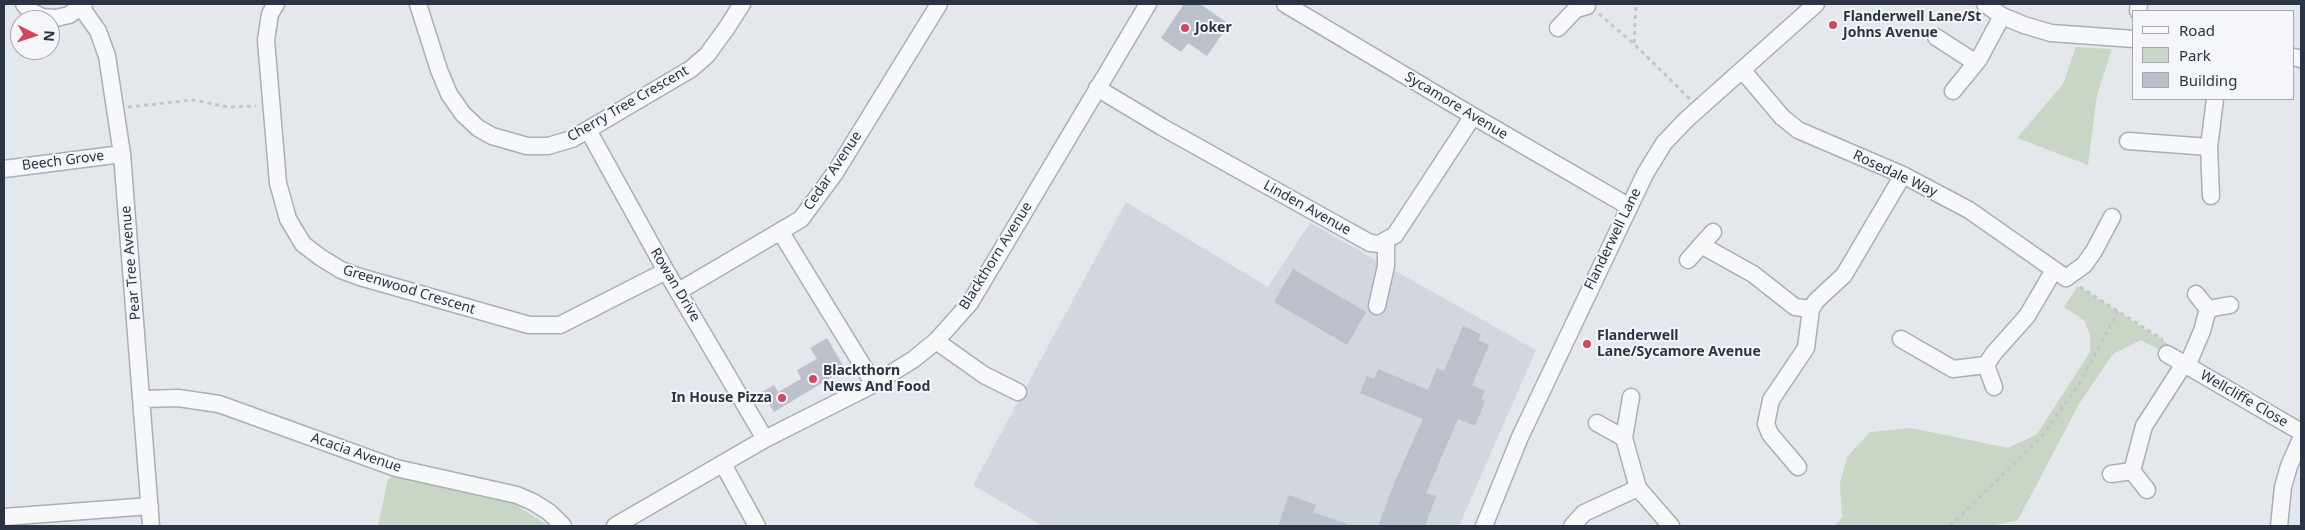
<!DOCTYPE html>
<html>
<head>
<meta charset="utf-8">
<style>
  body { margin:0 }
  #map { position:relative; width:2305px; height:530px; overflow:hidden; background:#e4e7ec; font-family:"Noto Sans",sans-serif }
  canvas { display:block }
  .frame { position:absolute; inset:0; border:5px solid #2b3445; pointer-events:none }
  .legend { position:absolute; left:2132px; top:10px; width:162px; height:90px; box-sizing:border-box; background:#f4f6f9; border:1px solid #a4a8b1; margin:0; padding:6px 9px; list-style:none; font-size:15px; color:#2b3445 }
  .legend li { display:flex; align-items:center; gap:10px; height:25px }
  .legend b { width:25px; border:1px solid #a4a8b1 }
  .north { position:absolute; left:10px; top:10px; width:50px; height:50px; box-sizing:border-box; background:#f4f6f9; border:1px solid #a4a8b1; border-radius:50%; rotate:94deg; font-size:14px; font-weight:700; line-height:20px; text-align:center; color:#2b3445 }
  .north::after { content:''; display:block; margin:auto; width:18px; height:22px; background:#d1495b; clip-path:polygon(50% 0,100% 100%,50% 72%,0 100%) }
</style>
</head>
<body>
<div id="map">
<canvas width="2305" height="530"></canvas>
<div class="frame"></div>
<ul class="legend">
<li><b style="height:6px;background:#f7f8fa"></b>Road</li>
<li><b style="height:14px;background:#c9d6c5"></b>Park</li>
<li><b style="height:14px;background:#bbc0ca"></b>Building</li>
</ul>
<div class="north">N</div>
</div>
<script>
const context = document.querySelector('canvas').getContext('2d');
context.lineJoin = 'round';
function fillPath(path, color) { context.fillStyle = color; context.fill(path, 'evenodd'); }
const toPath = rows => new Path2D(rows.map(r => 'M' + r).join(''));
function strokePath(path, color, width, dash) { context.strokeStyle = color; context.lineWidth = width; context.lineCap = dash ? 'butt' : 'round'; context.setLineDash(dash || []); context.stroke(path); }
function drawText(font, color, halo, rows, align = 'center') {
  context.font = font + ' "Noto Sans",sans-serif'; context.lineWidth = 4; context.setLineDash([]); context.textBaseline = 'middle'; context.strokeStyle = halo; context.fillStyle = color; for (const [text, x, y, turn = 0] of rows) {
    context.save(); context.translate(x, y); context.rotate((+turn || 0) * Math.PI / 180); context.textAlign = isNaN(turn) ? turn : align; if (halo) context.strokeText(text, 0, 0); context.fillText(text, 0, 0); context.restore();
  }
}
fillPath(toPath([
  [1126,202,1268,287,1310,223,1536,350,1459,526,1043,526,973,485]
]), '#d2d6de');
fillPath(toPath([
  [2076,47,2112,49,2097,95,2088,165,2017,138,2063,84],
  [2078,286,2171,346,2167,354,2141,340,2113,354,2079,404,2018,520,1991,526,1835,526,1842,517,1840,483,1847,457,1870,432,1911,428,2008,448,2037,434,2090,352,2090,335,2084,320,2064,307],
  [393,476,494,497,514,504,549,526,378,526,388,479]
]), '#c9d6c5');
fillPath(toPath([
  [1184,4,1200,4,1229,24,1207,56,1188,43,1181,52,1161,38],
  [1293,269,1366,312,1347,345,1274,302],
  [1463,326,1481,334,1478,340,1489,345,1472,385,1485,391,1481,399,1485,401,1475,426,1458,419,1426,493,1436,496,1425,526,1378,526,1395,481,1423,419,1360,393,1367,376,1374,379,1378,369,1428,390,1437,368,1444,371],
  [827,338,845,369,774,412,762,392,774,385,778,392,801,379,797,370,817,359,810,348],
  [1289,495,1316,505,1313,512,1347,524,1346,526,1278,526]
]), '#bbc0ca');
const minor = toPath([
  [24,4,30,11,42,17,56,18,69,15,84,4],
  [276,4,270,14,266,40,278,183,288,219,303,244,320,257,341,270,360,277,529,325,560,325,666,271],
  [418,4,439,70,449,94,463,114,478,128,492,136,527,146,548,146,572,139,691,69,707,55,726,29,742,4],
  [1285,4,1473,116,1628,206],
  [1985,4,2002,16,2024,25,2051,33,2134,39],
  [81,7,98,31,107,56,122,154,151,526],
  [2138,11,2139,4],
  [1558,28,1576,9,1587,6],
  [1936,37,1976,63],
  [2294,57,2301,59],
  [1743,71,1782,117,1798,130,1903,175,1969,210,2066,278,2084,265,2094,251,2112,217],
  [1097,88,1162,127,1370,243,1379,244,1395,235,1473,116],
  [1953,91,1979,59,2002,16],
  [588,130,666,271,765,439],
  [2128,141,2209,147],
  [4,169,122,154],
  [2211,196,2209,147,2215,99],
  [780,231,874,384],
  [1701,245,1753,274,1795,307,1811,309],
  [1688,260,1713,232],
  [679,291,801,219,835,173,939,4],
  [2196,294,2208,309,2230,305],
  [1377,306,1386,266,1386,242],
  [1901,339,1953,369,1986,365,1994,387],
  [936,341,984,375,1018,392],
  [2167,354,2301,432],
  [1986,365,1994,353,2027,316,2054,270],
  [2187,366,2202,331,2208,309],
  [142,399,178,398,219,404,396,468,517,495,533,502,549,512,563,526],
  [1597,423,1624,438,1631,397],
  [1624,438,1638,488,1671,526],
  [723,464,757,526],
  [1798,467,1770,434,1766,424,1771,400,1806,348,1811,309,1816,301,1844,275,1903,175],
  [2132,471,2144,426,2184,364],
  [2111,474,2132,471,2147,490],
  [4,517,150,506],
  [615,526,765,439,874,384,914,359,936,341,970,303,1148,4],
  [1484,526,1520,437,1645,174,1664,143,1687,119,1816,4],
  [1572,526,1584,513,1638,488],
  [2279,526,2283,487,2289,466,2301,439]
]);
strokePath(minor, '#a9aeb7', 19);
strokePath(toPath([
  [1599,14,1634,44,1690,99],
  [1634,43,1636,4],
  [128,107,193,100,228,107,256,106],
  [2080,287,2163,340],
  [1950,526,2043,435,2081,381,2118,311]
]), '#c2c5cb', 3, [4, 4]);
strokePath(minor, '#f7f8fa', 16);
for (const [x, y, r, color] of [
  [1833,25,5,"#d1495b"],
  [1185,28,5,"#d1495b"],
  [1587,344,5,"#d1495b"],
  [813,379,5,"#d1495b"],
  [782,398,5,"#d1495b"]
]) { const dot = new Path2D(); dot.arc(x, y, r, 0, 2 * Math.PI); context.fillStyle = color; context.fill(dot); strokePath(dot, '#f4f6f9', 2); }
drawText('bold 14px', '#2b3445', '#f4f6f9', [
  ["Flanderwell Lane/St",1843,17],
  ["Johns Avenue",1843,33],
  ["Joker",1195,28],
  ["Flanderwell",1597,336],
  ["Lane/Sycamore Avenue",1597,352],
  ["Blackthorn",823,371],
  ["News And Food",823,387],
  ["In House Pizza",772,398,"right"]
], 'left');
drawText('14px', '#2b3445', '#f4f6f9', [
  ["Cherry Tree Crescent",628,104,-30],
  ["Sycamore Avenue",1456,106,31],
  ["Beech Grove",63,161,-7],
  ["Cedar Avenue",833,171,-56],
  ["Rosedale Way",1895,174,25],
  ["Linden Avenue",1307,208,29],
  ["Flanderwell Lane",1613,239,-64],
  ["Blackthorn Avenue",996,256,-58],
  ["Pear Tree Avenue",131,263,-95],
  ["Rowan Drive",675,285,59],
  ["Greenwood Crescent",409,290,17],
  ["Wellcliffe Close",2244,399,30],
  ["Acacia Avenue",356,453,19]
]);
</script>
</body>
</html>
